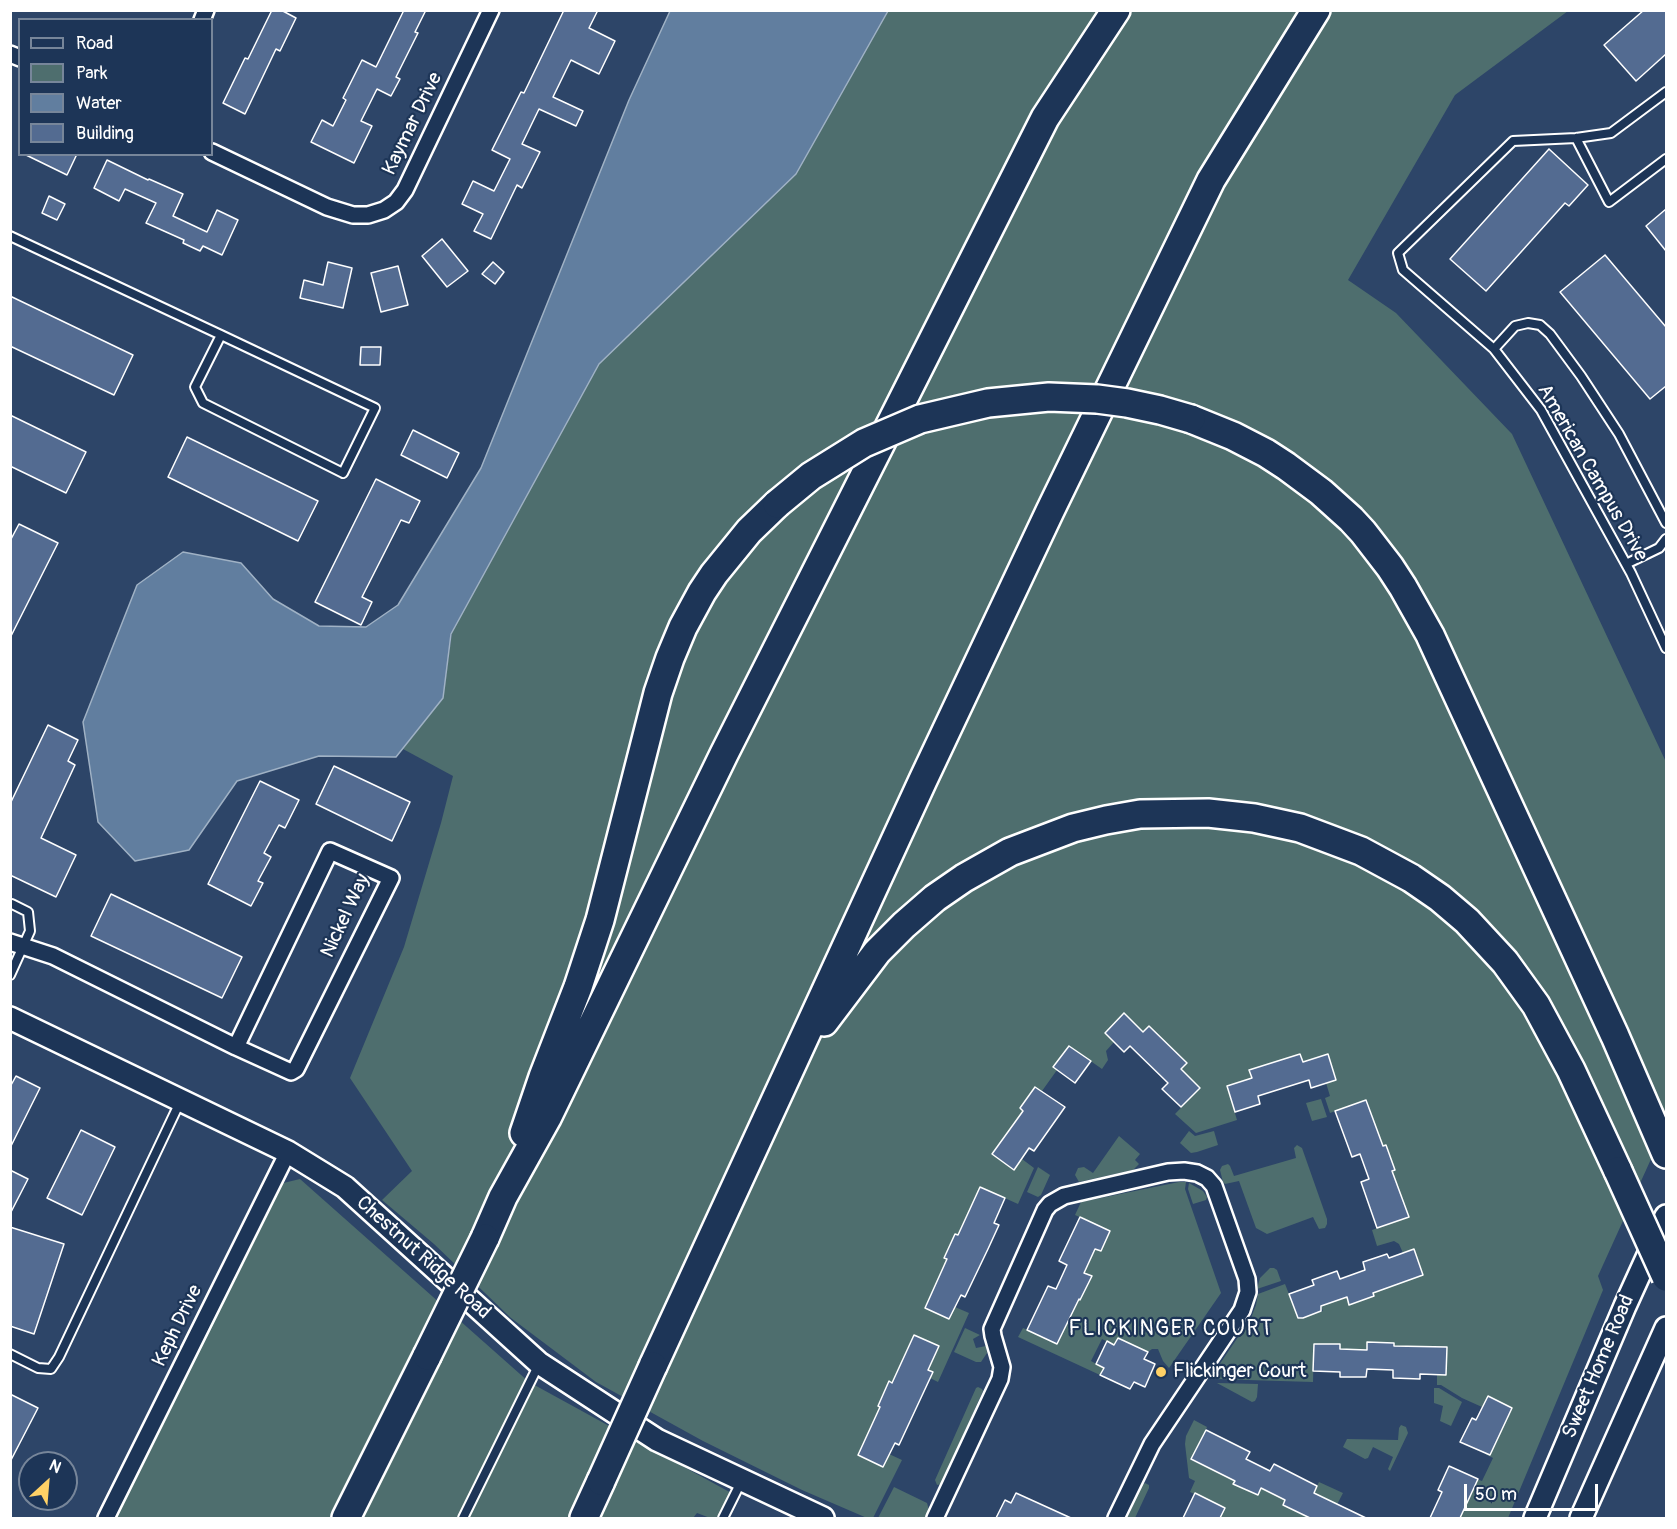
<!DOCTYPE html>
<html>
<head>
<meta charset="utf-8">
<style>
  body { margin:0 }
  #map { position:relative; width:1677px; height:1529px; overflow:hidden; background:#2d4568; font-family:Pangolin,sans-serif }
  canvas { display:block }
  .frame { position:absolute; inset:0; border:12px solid #fff; pointer-events:none }
  .legend { position:absolute; left:18px; top:18px; width:195px; height:138px; box-sizing:border-box; background:#1d3557; border:2px solid #77869a; margin:0; padding:8px 10px; list-style:none; font-size:18px; color:#fff }
  .legend li { display:flex; align-items:center; gap:12px; height:30px }
  .legend b { width:30px; border:2px solid #77869a }
  .north { position:absolute; left:18px; top:1451px; width:60px; height:60px; box-sizing:border-box; background:#1d3557; border:2px solid #77869a; border-radius:50%; rotate:26deg; font-size:16px; font-weight:700; line-height:24px; text-align:center; color:#fff }
  .north::after { content:''; display:block; margin:auto; width:21px; height:27px; background:#ffd166; clip-path:polygon(50% 0,100% 100%,50% 72%,0 100%) }
  .scale { position:absolute; left:1464px; top:1484px; width:134px; height:27px; box-sizing:border-box; border:3px solid #fff; border-top:0; padding-left:8px; font-size:18px; line-height:21px; white-space:nowrap; color:#fff; -webkit-text-stroke:4px #1d3557; paint-order:stroke }
</style>
</head>
<body>
<div id="map">
<canvas width="1677" height="1529"></canvas>
<div class="frame"></div>
<ul class="legend">
<li><b style="height:8px;background:#1d3557"></b>Road</li>
<li><b style="height:16px;background:#4e6e6e"></b>Park</li>
<li><b style="height:16px;background:#617e9f"></b>Water</li>
<li><b style="height:16px;background:#536b91"></b>Building</li>
</ul>
<div class="north">N</div>
<div class="scale">50 m</div>
</div>
<script>
const context = document.querySelector('canvas').getContext('2d');
context.lineJoin = 'round';
function fillPath(path, color) { context.fillStyle = color; context.fill(path, 'evenodd'); }
const toPath = rows => new Path2D(rows.map(r => 'M' + r).join(''));
function strokePath(path, color, width, dash) { context.strokeStyle = color; context.lineWidth = width; context.lineCap = dash ? 'butt' : 'round'; context.setLineDash(dash || []); context.stroke(path); }
function drawText(font, color, halo, rows, align = 'center') {
  context.font = font + ' Pangolin,sans-serif'; context.lineWidth = 4.5; context.setLineDash([]); context.textBaseline = 'middle'; context.strokeStyle = halo; context.fillStyle = color; for (const [text, x, y, turn = 0] of rows) {
    context.save(); context.translate(x, y); context.rotate((+turn || 0) * Math.PI / 180); context.textAlign = isNaN(turn) ? turn : align; if (halo) context.strokeText(text, 0, 0); context.fillText(text, 0, 0); context.restore();
  }
}
fillPath(toPath([
  [888,11,1568,11,1455,95,1348,280,1396,313,1512,434,1666,762,1666,1126,1598,1276,1603,1290,1508,1518,1460,1518,1467,1504,1462,1502,1474,1478,1482,1481,1493,1458,1485,1454,1497,1430,1501,1431,1512,1408,1488,1396,1482,1407,1462,1398,1441,1385,1437,1385,1437,1375,1446,1374,1447,1348,1394,1351,1394,1343,1368,1342,1367,1350,1340,1349,1340,1344,1314,1344,1313,1382,1215,1379,1215,1374,1217,1368,1251,1318,1256,1305,1258,1294,1285,1284,1299,1319,1323,1311,1321,1306,1347,1297,1350,1305,1374,1296,1372,1288,1399,1284,1423,1275,1414,1250,1403,1253,1399,1244,1394,1241,1377,1246,1372,1230,1409,1217,1387,1173,1394,1170,1386,1145,1378,1148,1374,1121,1367,1100,1330,1113,1325,1098,1330,1096,1326,1083,1336,1079,1328,1054,1303,1062,1300,1054,1250,1070,1252,1078,1227,1086,1237,1120,1196,1133,1175,1114,1200,1088,1181,1069,1187,1063,1143,1032,1124,1014,1105,1033,1114,1042,1106,1051,1108,1060,1102,1069,1069,1046,1053,1067,1057,1070,1042,1091,1035,1087,1020,1108,1027,1113,1007,1133,992,1154,1014,1169,1022,1159,1034,1168,1018,1204,980,1187,963,1237,955,1234,944,1258,951,1261,936,1284,925,1307,949,1319,955,1307,969,1313,938,1382,930,1378,928,1370,939,1346,914,1335,903,1358,897,1385,889,1382,878,1405,885,1409,883,1467,889,1454,902,1460,873,1518,867,1518,802,1490,703,1441,596,1382,511,1318,434,1244,382,1200,412,1171,350,1078,404,947,441,823,453,776,403,749,443,698,452,632,599,364,796,174],
  [1321,1099,1327,1117,1312,1121,1306,1103],
  [1189,1131,1195,1136,1214,1131,1218,1145,1197,1152,1191,1153,1180,1143],
  [1119,1136,1140,1154,1135,1160,1139,1164,1133,1170,1079,1182,1075,1175,1078,1168,1084,1167,1093,1173],
  [1297,1145,1302,1148,1327,1219,1327,1224,1325,1228,1319,1229,1313,1217,1267,1234,1256,1228,1239,1181,1225,1184,1223,1182,1220,1170,1222,1166,1228,1164,1230,1166,1234,1176,1296,1158,1294,1148],
  [1038,1167,1050,1175,1041,1195,1038,1197,1027,1192],
  [300,1179,529,1382,735,1495,723,1518,710,1518,697,1513,693,1518,106,1518,271,1186],
  [1179,1182,1186,1182,1185,1189,1221,1293,1169,1368,1163,1361,1158,1349,1152,1349,1148,1352,1118,1338,1114,1345,1102,1339,1091,1361,1104,1368,1100,1375,1018,1337,1023,1328,1058,1343,1067,1324,1073,1297,1080,1300,1092,1277,1084,1273,1095,1249,1101,1251,1110,1231,1075,1215,1081,1202],
  [1189,1183,1203,1191,1207,1197,1206,1200,1193,1204,1188,1189],
  [1270,1268,1274,1268,1277,1270,1281,1281,1257,1289,1260,1278],
  [965,1328,980,1335,973,1339,976,1348,986,1346,987,1353,981,1362,976,1362,954,1352],
  [1217,1383,1258,1384,1257,1397,1255,1401,1252,1402],
  [978,1387,982,1389,983,1391,941,1484,937,1485,935,1480,976,1388],
  [1434,1388,1439,1388,1462,1402,1451,1426,1440,1421,1443,1406,1434,1403],
  [1194,1420,1207,1427,1191,1460,1211,1469,1213,1464,1237,1476,1234,1484,1257,1495,1261,1488,1285,1500,1283,1505,1302,1515,1319,1482,1343,1493,1330,1518,1220,1518,1225,1508,1190,1492,1195,1481,1189,1478,1185,1444,1186,1436],
  [1401,1425,1406,1427,1408,1433,1390,1471,1388,1469,1393,1457,1373,1447,1368,1458,1365,1459,1343,1447,1347,1439,1398,1440,1399,1428],
  [1145,1483,1149,1485,1149,1488,1135,1518,1127,1518,1142,1485],
  [894,1487,927,1503,929,1510,925,1518,878,1518]
]), '#4e6e6e');
const water = toPath([
  [670,11,888,11,796,174,599,364,451,634,443,698,396,757,319,756,237,781,189,850,135,861,98,822,83,722,137,585,183,552,241,563,273,599,319,626,366,627,398,605,481,468,629,100,670,11]
]);
fillPath(water, '#617e9f');
strokePath(water, '#a0b2c5', 1.5);
const building = toPath([
  [272,10,281,10,296,18,280,51,276,49,245,114,223,103,245,58,248,59,272,10],
  [404,10,426,10,415,32,418,33,396,77,400,79,391,96,377,89,361,121,372,126,354,163,311,142,322,120,333,126,346,100,343,98,362,60,376,67,404,10],
  [564,10,598,10,589,28,615,41,599,74,571,60,553,97,583,111,576,126,539,109,522,144,540,152,522,188,517,185,491,239,474,231,483,214,462,204,473,181,494,191,510,159,492,150,521,92,524,93,564,10],
  [1644,10,1666,10,1666,54,1636,81,1604,45,1644,10],
  [1549,149,1588,185,1569,206,1565,203,1486,291,1450,259,1549,149],
  [24,154,77,154,67,175,24,154],
  [107,160,148,180,149,179,183,194,173,216,207,232,217,210,238,220,222,255,203,246,200,251,183,243,184,240,146,223,156,203,125,189,119,201,94,188,107,160],
  [49,196,65,204,57,220,42,213,49,196],
  [1666,209,1666,251,1646,226,1666,209],
  [442,239,468,271,447,287,422,256,442,239],
  [1605,255,1666,327,1666,386,1650,399,1560,292,1605,255],
  [328,262,352,268,343,308,300,298,304,280,323,285,328,262],
  [493,262,504,272,495,284,482,274,493,262],
  [398,266,408,305,381,312,371,273,398,266],
  [10,296,133,355,114,395,10,346,10,296],
  [361,347,381,347,380,365,360,365,361,347],
  [10,415,86,452,66,493,10,466,10,415],
  [413,430,459,453,447,478,401,455,413,430],
  [187,437,318,501,298,541,168,477,187,437],
  [376,479,420,501,409,523,401,520,362,597,372,602,361,625,315,602,376,479],
  [19,524,58,543,10,638,10,541,19,524],
  [48,725,78,740,68,761,75,765,41,838,76,855,56,897,10,875,10,804,48,725],
  [334,766,410,802,392,841,316,804,334,766],
  [260,781,299,800,285,828,279,825,264,853,271,857,258,881,263,883,251,906,208,884,260,781],
  [111,894,242,957,222,998,91,936,111,894],
  [1124,1013,1143,1032,1149,1026,1187,1063,1181,1069,1200,1088,1181,1107,1162,1089,1168,1083,1130,1046,1124,1052,1105,1033,1124,1013],
  [1069,1046,1091,1061,1075,1083,1053,1067,1069,1046],
  [1300,1054,1303,1062,1328,1054,1336,1080,1311,1088,1309,1080,1258,1096,1260,1104,1235,1112,1227,1086,1252,1078,1249,1070,1300,1054],
  [16,1076,40,1088,10,1148,10,1087,16,1076],
  [1035,1087,1065,1107,1034,1151,1029,1148,1014,1170,992,1154,1023,1111,1020,1108,1035,1087],
  [1366,1100,1383,1146,1386,1145,1395,1170,1392,1171,1409,1217,1377,1228,1361,1182,1369,1179,1360,1154,1352,1157,1335,1111,1366,1100],
  [81,1130,115,1147,82,1215,47,1198,81,1130],
  [10,1170,28,1179,10,1214,10,1170],
  [980,1187,1005,1198,994,1223,999,1225,988,1249,965,1297,961,1295,949,1319,925,1308,947,1259,944,1258,955,1234,958,1235,980,1187],
  [1080,1217,1110,1231,1101,1251,1095,1249,1084,1273,1092,1276,1080,1300,1079,1299,1057,1344,1027,1330,1048,1286,1056,1289,1067,1265,1059,1261,1080,1217],
  [10,1227,64,1244,34,1334,10,1326,10,1227],
  [1414,1249,1423,1275,1373,1293,1374,1296,1349,1305,1347,1297,1321,1306,1321,1311,1303,1318,1298,1318,1289,1294,1314,1285,1312,1280,1337,1271,1340,1279,1365,1270,1363,1262,1387,1254,1389,1258,1414,1249],
  [914,1335,939,1346,928,1370,933,1372,899,1445,895,1443,883,1467,858,1455,880,1407,878,1406,889,1381,892,1383,914,1335],
  [1118,1338,1148,1352,1144,1359,1155,1364,1145,1387,1134,1382,1130,1389,1100,1375,1104,1368,1096,1364,1107,1341,1114,1345,1118,1338],
  [1367,1342,1394,1343,1394,1346,1447,1347,1446,1375,1420,1374,1420,1379,1393,1378,1393,1370,1367,1369,1366,1377,1340,1377,1340,1372,1313,1371,1314,1344,1340,1344,1340,1349,1367,1350,1367,1342],
  [10,1394,38,1408,10,1462,10,1394],
  [1488,1396,1512,1408,1490,1455,1460,1442,1472,1418,1476,1420,1488,1396],
  [1206,1430,1250,1452,1246,1459,1270,1471,1274,1464,1317,1486,1314,1493,1366,1518,1310,1518,1283,1505,1285,1500,1261,1488,1258,1495,1233,1484,1235,1481,1191,1459,1206,1430],
  [1449,1466,1478,1479,1460,1518,1430,1518,1442,1492,1438,1490,1449,1466],
  [1016,1493,1071,1518,996,1518,1005,1500,1011,1503,1016,1493],
  [1195,1493,1225,1508,1220,1518,1183,1518,1195,1493]
]);
fillPath(building, '#536b91');
strokePath(building, '#fff', 1.5);
const lane = toPath([
  [1666,92,1611,133,1576,138,1513,141,1398,253,1403,270,1494,349,1541,410,1631,573,1666,648],
  [1576,138,1609,202,1666,159],
  [10,236,221,335,375,408,343,473,203,403,195,387,221,335],
  [1494,349,1515,326,1528,323,1540,325,1550,334,1581,376,1619,434,1666,523],
  [1626,564,1659,548,1666,539],
  [10,905,12,904,28,912,30,931,10,975],
  [10,1354,38,1368,51,1369,59,1357,180,1102],
  [463,1518,539,1364],
  [723,1518,741,1482]
]);
const street = toPath([
  [202,20,206,10],
  [10,54,20,58],
  [212,152,327,207,353,215,368,215,384,210,396,202,405,190,491,10],
  [10,942,53,956,236,1047,291,1072,296,1069,391,878,330,851,236,1047],
  [106,1518,288,1152],
  [935,1518,1000,1379,1002,1367,993,1336,992,1329,1045,1210,1050,1204,1064,1196,1168,1172,1184,1171,1197,1173,1207,1178,1214,1186,1247,1279,1248,1292,1242,1310,1152,1444,1116,1518]
]);
const secondary = toPath([
  [10,1018,288,1152,345,1187,539,1363,657,1440,823,1518],
  [1535,1518,1625,1306,1666,1216],
  [1581,1518,1666,1328]
]);
const highway = toPath([
  [1191,419,1233,436,1266,453,1286,466,1321,492,1351,519,1363,532,1390,567,1403,587,1430,635,1447,672,1615,1036,1666,1154],
  [824,1022,877,952,904,925,935,898,964,878,1010,852,1073,828,1106,820,1140,814,1208,813,1254,818,1300,828,1361,851,1411,878,1440,898,1467,921,1505,962,1536,1005,1571,1070,1618,1171],
  [524,1133,543,1077,578,987,600,920,658,693,670,658,683,627,702,592,714,574,749,531,777,504],
  [485,1238,503,1197,547,1118,724,754,1045,118,1116,10],
  [653,1366,923,780,1050,511,1211,180,1316,10],
  [346,1518,427,1356],
  [584,1518,601,1481]
]);
strokePath(lane, '#fff', 12);
strokePath(street, '#fff', 20);
strokePath(secondary, '#fff', 26);
strokePath(highway, '#fff', 32);
strokePath(lane, '#1d3557', 8);
strokePath(street, '#1d3557', 15);
strokePath(secondary, '#1d3557', 21);
strokePath(highway, '#1d3557', 27);
const highwayBridge = toPath([
  [777,504,811,476,864,443,920,419,988,403,1049,397,1097,399,1127,403,1160,410,1191,419],
  [1618,1171,1666,1277],
  [427,1356,485,1238],
  [601,1481,653,1366]
]);
strokePath(highwayBridge, '#fff', 32, []);
strokePath(highwayBridge, '#1d3557', 27);
for (const [x, y, r, color] of [
  [1161,1372,6,"#ffd166"]
]) { const dot = new Path2D(); dot.arc(x, y, r, 0, 2 * Math.PI); context.fillStyle = color; context.fill(dot); strokePath(dot, '#1d3557', 2); }
drawText('20px', '#fff', '#1d3557', [
  ["Kaymar Drive",413,124,-64],
  ["American Campus Drive",1592,473,60],
  ["Nickel Way",346,916,-65],
  ["Chestnut Ridge Road",423,1258,42],
  ["Keph Drive",178,1326,-64],
  ["Sweet Home Road",1599,1367,-67]
]);
drawText('20px', '#fff', '#1d3557', [
  ["Flickinger Court",1173,1372]
], 'left');
context.letterSpacing = '1.5px';
drawText('21px', '#fff', '#1d3557', [
  ["FLICKINGER COURT",1171,1330]
]);
context.letterSpacing = '0px';
</script>
</body>
</html>
